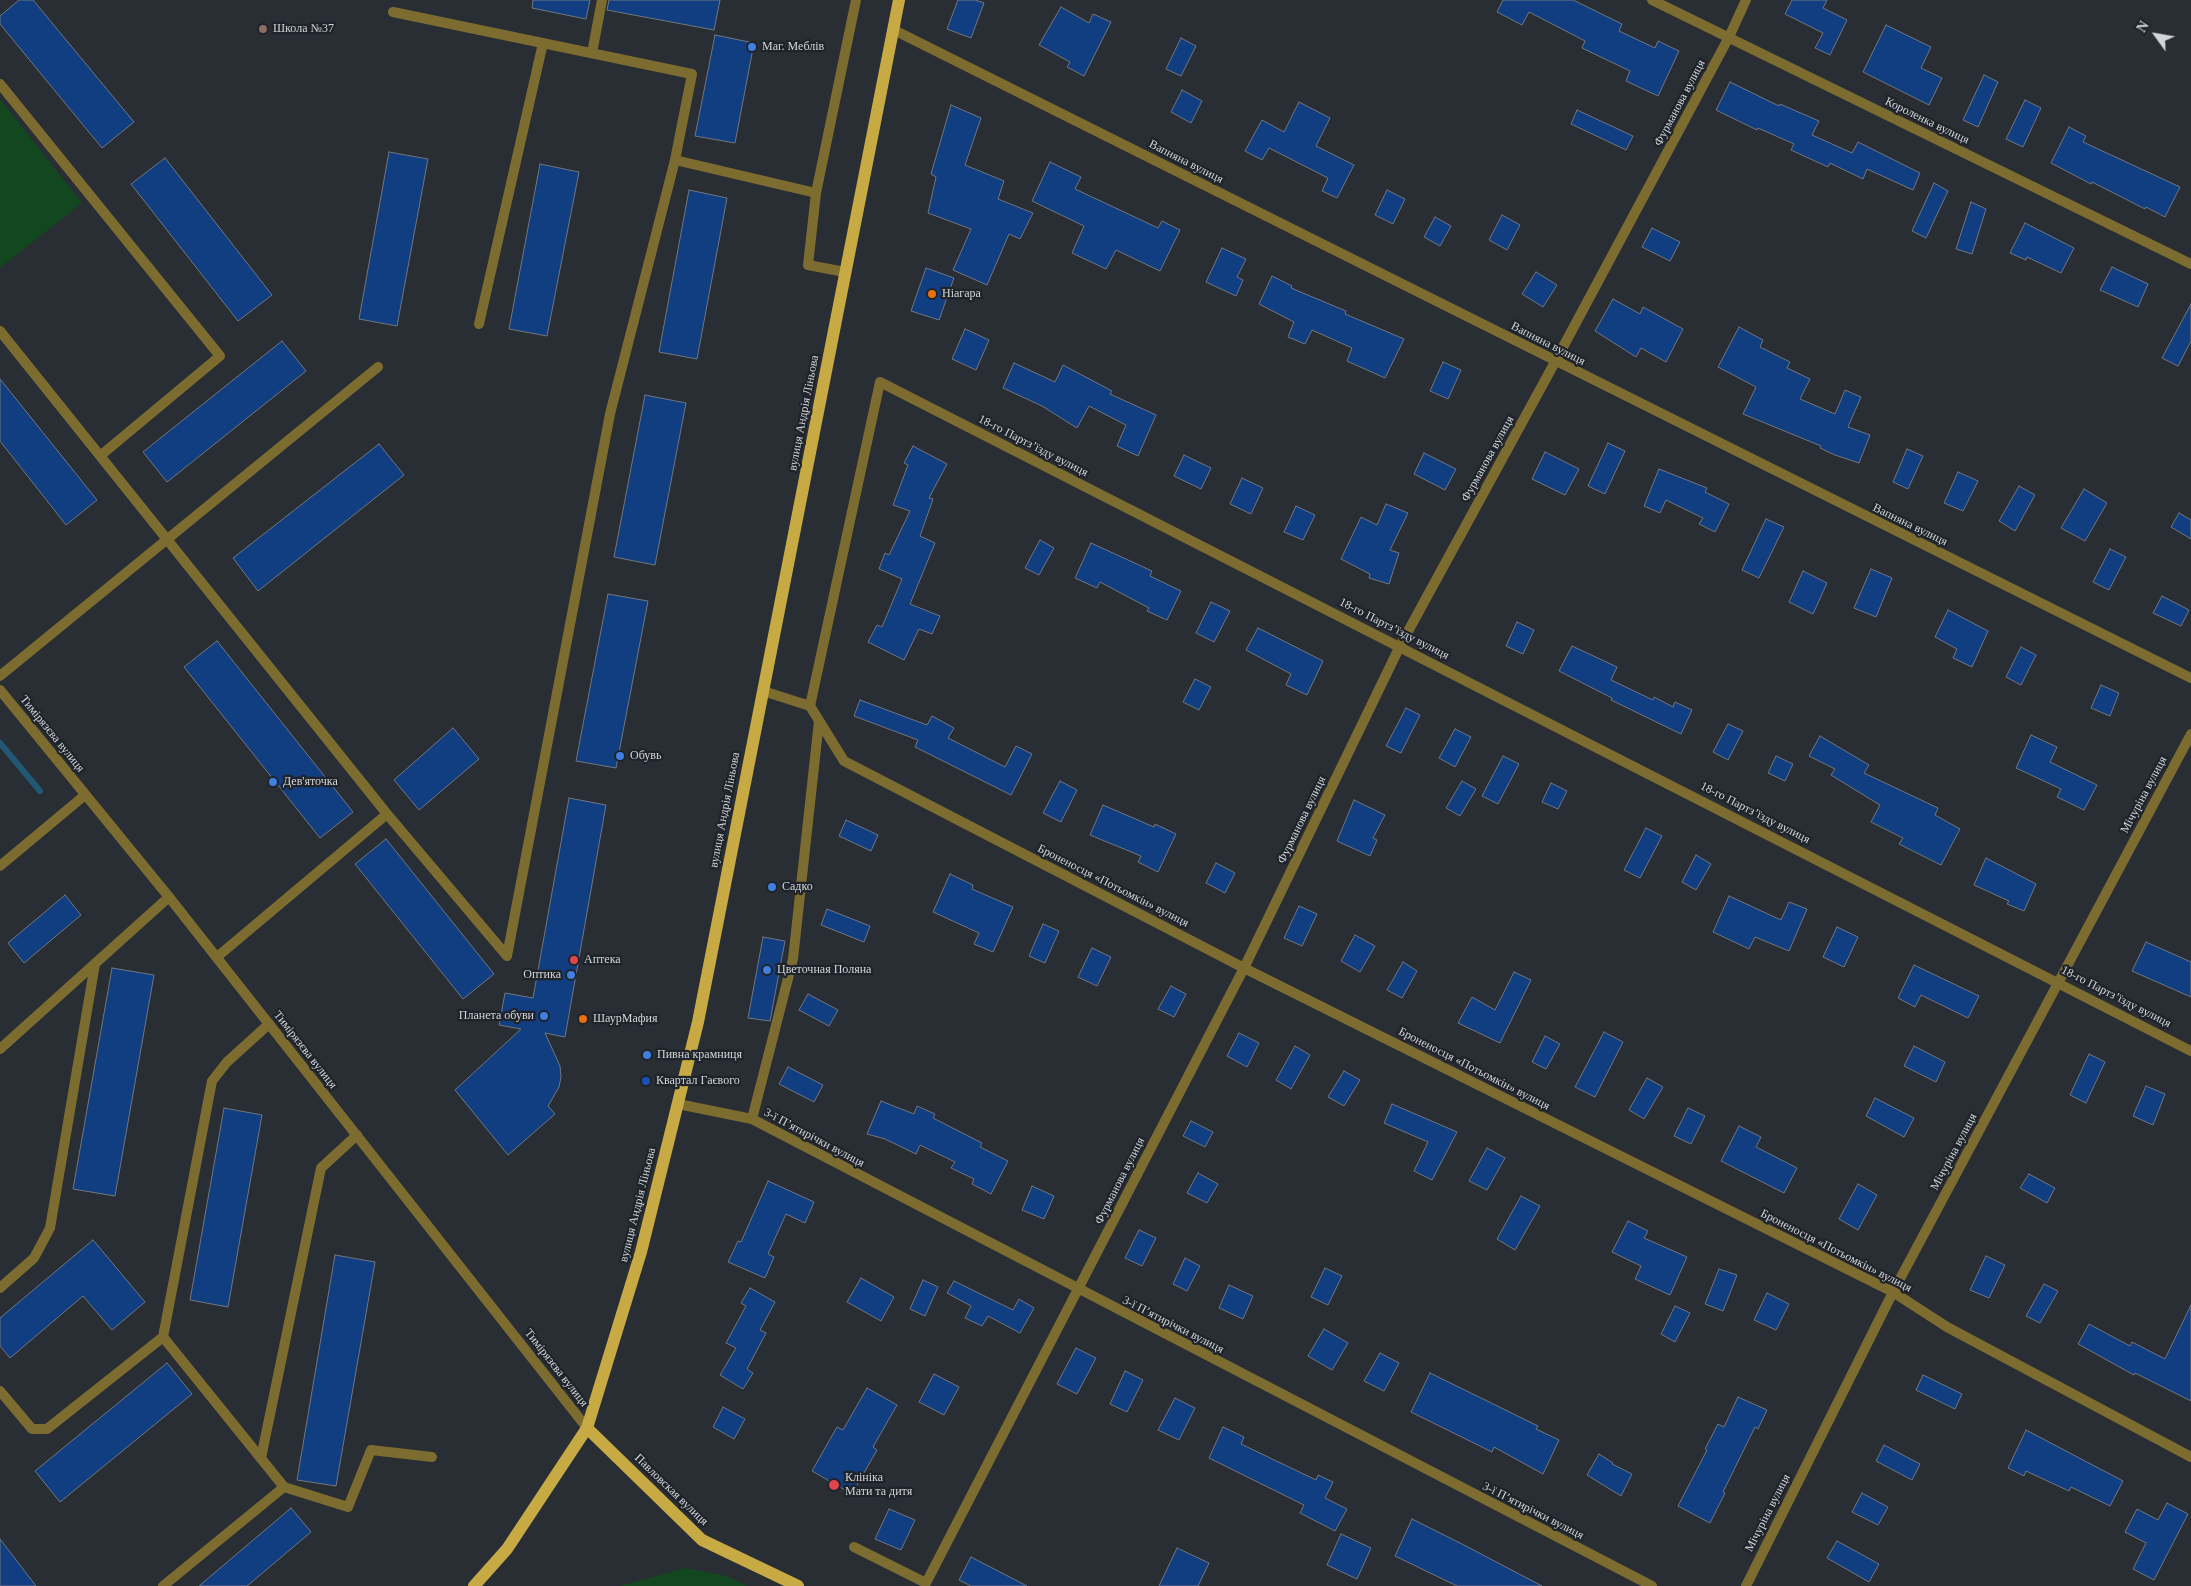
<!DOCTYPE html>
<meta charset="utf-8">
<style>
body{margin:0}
#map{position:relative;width:2191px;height:1586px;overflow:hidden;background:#292d34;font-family:Georgia,serif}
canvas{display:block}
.north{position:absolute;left:2131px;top:10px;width:50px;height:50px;-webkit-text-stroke:4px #1f232a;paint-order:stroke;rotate:302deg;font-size:14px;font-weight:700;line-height:20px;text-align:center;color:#d2d5da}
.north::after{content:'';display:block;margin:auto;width:18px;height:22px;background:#d2d5da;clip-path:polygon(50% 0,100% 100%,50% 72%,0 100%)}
</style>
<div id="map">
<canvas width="2191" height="1586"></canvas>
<div class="north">N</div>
</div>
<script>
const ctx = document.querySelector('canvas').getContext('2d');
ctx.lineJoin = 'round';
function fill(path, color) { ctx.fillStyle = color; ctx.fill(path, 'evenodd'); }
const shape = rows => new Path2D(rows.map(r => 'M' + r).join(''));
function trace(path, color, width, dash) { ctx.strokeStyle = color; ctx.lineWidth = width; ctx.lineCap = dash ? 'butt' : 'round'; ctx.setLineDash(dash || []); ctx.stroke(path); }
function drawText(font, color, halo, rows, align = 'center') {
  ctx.font = font + ' Georgia,serif'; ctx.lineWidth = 4.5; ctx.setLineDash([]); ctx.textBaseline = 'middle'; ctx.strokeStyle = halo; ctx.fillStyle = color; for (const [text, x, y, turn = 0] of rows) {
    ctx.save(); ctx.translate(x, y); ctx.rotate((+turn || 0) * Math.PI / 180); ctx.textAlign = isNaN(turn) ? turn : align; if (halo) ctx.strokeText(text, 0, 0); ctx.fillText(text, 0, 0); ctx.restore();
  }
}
fill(shape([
 [0,99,82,203,0,268],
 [685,1568,727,1576,747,1586,620,1586]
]), '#13471f');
trace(shape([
 [0,743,40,791]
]), '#225874', 6);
const building = shape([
 [19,0,33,0,134,122,102,148,0,24,0,16,19,0],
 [533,0,590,0,586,19,532,8,533,0],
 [609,0,720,0,714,30,607,10,609,0],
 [958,0,975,0,984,3,971,38,947,29,958,0],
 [1503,0,1573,0,1622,24,1619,31,1655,48,1658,41,1679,51,1658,96,1626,81,1630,71,1582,48,1585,41,1529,12,1522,25,1497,12,1503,0],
 [1792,0,1827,0,1823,8,1847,20,1830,55,1815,48,1823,33,1785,14,1792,0],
 [1061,7,1089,23,1093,14,1111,22,1084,76,1067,67,1070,62,1039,45,1061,7],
 [1886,25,1931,47,1921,68,1942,78,1929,105,1863,72,1886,25],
 [715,35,754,43,735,143,695,136,715,35],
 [1181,38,1196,46,1181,76,1166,69,1181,38],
 [1984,75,1998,82,1978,127,1963,120,1984,75],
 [1730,82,1779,106,1780,104,1819,121,1812,135,1852,153,1858,142,1920,173,1913,190,1867,169,1863,179,1830,163,1828,167,1791,150,1794,144,1758,128,1757,130,1716,110,1730,82],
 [1182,90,1202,101,1191,123,1171,112,1182,90],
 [2025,100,2041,108,2023,147,2006,139,2025,100],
 [1299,102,1330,118,1316,146,1354,165,1337,198,1322,191,1328,178,1269,148,1262,160,1245,151,1262,120,1284,132,1299,102],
 [951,105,981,118,965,165,1004,181,998,199,1033,213,1020,239,1009,234,987,285,953,270,971,229,928,213,936,177,931,174,951,105],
 [1577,110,1633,136,1626,150,1571,124,1577,110],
 [2069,127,2086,136,2083,142,2180,187,2165,217,2146,207,2145,209,2092,182,2091,184,2051,163,2069,127],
 [389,152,428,159,397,326,359,319,389,152],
 [165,158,272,295,238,321,131,184,165,158],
 [1050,162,1081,177,1075,189,1158,228,1162,221,1180,230,1160,271,1116,250,1106,269,1072,253,1084,226,1032,201,1050,162],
 [540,164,579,172,547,336,509,329,540,164],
 [1934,183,1948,191,1926,238,1912,231,1934,183],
 [689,190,727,198,697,359,659,352,689,190],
 [1387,190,1405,199,1393,224,1375,215,1387,190],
 [1971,202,1986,209,1972,254,1956,249,1971,202],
 [1502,215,1520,225,1507,250,1489,240,1502,215],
 [1435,217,1451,226,1440,246,1424,237,1435,217],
 [2025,223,2074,248,2061,273,2027,257,2026,260,2010,253,2025,223],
 [1652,228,1680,242,1670,261,1642,247,1652,228],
 [1222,248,1246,259,1237,277,1243,280,1236,296,1206,282,1222,248],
 [2112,267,2148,284,2138,307,2100,290,2112,267],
 [926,268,954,278,939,320,911,311,926,268],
 [1536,272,1557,285,1543,307,1522,294,1536,272],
 [1272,276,1292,286,1291,288,1346,311,1345,314,1404,339,1385,378,1347,361,1352,348,1312,330,1305,344,1288,337,1294,322,1259,304,1272,276],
 [1613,299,1640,314,1643,307,1683,329,1666,362,1641,348,1636,357,1595,331,1613,299],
 [2191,304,2191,341,2178,366,2162,358,2191,304],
 [1739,327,1763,340,1760,347,1790,362,1787,368,1810,379,1800,399,1835,414,1845,390,1861,397,1848,427,1870,435,1859,463,1835,455,1820,448,1821,446,1743,414,1756,387,1718,367,1739,327],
 [965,329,989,340,976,370,952,359,965,329],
 [282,341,306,371,167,482,143,452,282,341],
 [1443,362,1461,370,1448,399,1430,391,1443,362],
 [1014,363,1055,382,1063,365,1112,391,1110,394,1156,415,1138,456,1117,446,1126,425,1089,406,1077,428,1042,406,1003,388,1014,363],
 [0,379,97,500,66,525,0,441,0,379],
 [645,395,686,403,655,565,614,557,645,395],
 [1608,443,1625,451,1605,494,1588,486,1608,443],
 [379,444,404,475,258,591,233,558,379,444],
 [913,446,947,464,929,498,933,499,920,536,935,543,910,604,940,616,932,634,919,629,904,660,868,642,877,625,882,627,902,579,879,569,885,553,889,555,910,511,893,505,908,465,904,463,913,446],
 [1907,449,1923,456,1908,489,1893,482,1907,449],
 [1545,452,1579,469,1565,495,1532,479,1545,452],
 [1424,453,1456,469,1445,490,1414,474,1424,453],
 [1184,455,1211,468,1201,489,1174,476,1184,455],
 [1659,469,1707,488,1705,492,1729,504,1715,532,1699,524,1703,518,1666,500,1660,513,1644,506,1659,469],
 [1958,472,1978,481,1963,511,1944,503,1958,472],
 [1242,478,1263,488,1251,514,1230,504,1242,478],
 [2019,486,2035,495,2015,531,1999,521,2019,486],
 [2084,489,2107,503,2085,541,2061,528,2084,489],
 [1386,504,1408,513,1390,550,1399,553,1389,584,1369,578,1370,574,1341,559,1361,517,1377,525,1386,504],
 [1296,506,1315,515,1303,540,1284,532,1296,506],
 [2179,513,2191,520,2191,539,2171,527,2179,513],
 [1766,519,1784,527,1759,578,1742,570,1766,519],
 [1040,540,1054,548,1039,575,1025,568,1040,540],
 [1091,543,1152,571,1150,576,1181,591,1167,620,1147,611,1149,608,1100,582,1097,588,1075,578,1091,543],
 [2110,549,2126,557,2109,590,2093,582,2110,549],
 [1871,569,1892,578,1876,617,1854,608,1871,569],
 [1803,571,1827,583,1813,614,1789,602,1803,571],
 [608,594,648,601,616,768,576,761,608,594],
 [2162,596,2189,610,2181,626,2153,613,2162,596],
 [1211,602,1230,611,1214,642,1196,633,1211,602],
 [1948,610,1988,631,1972,667,1953,658,1957,649,1935,637,1948,610],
 [1517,622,1534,630,1523,654,1506,646,1517,622],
 [1258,628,1323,661,1307,695,1286,685,1291,674,1246,650,1258,628],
 [217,641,353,812,320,838,184,667,217,641],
 [1572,646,1617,667,1611,680,1653,700,1654,697,1673,707,1675,702,1692,710,1681,734,1611,700,1612,698,1559,671,1572,646],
 [2021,647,2036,655,2021,685,2006,677,2021,647],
 [1195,679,1211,687,1199,710,1183,702,1195,679],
 [2101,685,2119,693,2110,716,2091,708,2101,685],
 [860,700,927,725,932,716,954,728,948,738,1005,767,1016,746,1032,754,1011,795,915,747,918,740,854,716,860,700],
 [1406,708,1420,715,1401,753,1386,746,1406,708],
 [1728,724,1743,731,1728,760,1713,752,1728,724],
 [453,728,479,759,419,810,394,780,453,728],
 [1455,729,1471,737,1455,767,1439,758,1455,729],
 [2031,735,2057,747,2050,762,2097,785,2084,810,2057,797,2061,789,2016,768,2031,735],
 [1820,736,1869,765,1864,773,1938,808,1935,815,1960,829,1941,865,1899,844,1903,838,1871,822,1880,805,1831,775,1835,769,1809,756,1820,736],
 [1503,756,1519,764,1498,804,1482,796,1503,756],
 [1776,756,1793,764,1785,781,1768,773,1776,756],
 [1060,781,1077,790,1061,822,1043,813,1060,781],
 [1462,781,1476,789,1460,816,1446,808,1462,781],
 [1551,783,1567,791,1558,809,1542,802,1551,783],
 [569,798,606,805,565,1037,545,1033,560,1066,561,1077,559,1087,548,1106,555,1114,508,1155,455,1090,521,1029,499,1025,505,993,533,998,569,798],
 [1354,800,1385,815,1373,838,1377,840,1370,856,1337,841,1354,800],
 [1103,805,1154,827,1155,824,1176,834,1158,872,1138,862,1141,856,1090,835,1103,805],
 [846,820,878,835,871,851,839,836,846,820],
 [1646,828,1662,836,1640,878,1624,870,1646,828],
 [386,839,494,974,463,999,355,864,386,839],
 [1696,855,1711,864,1696,890,1682,882,1696,855],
 [1986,858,2036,884,2024,911,2007,904,2009,901,1974,885,1986,858],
 [1216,863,1235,873,1225,893,1206,883,1216,863],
 [950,874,973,885,972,889,1013,907,993,952,974,944,979,933,933,912,950,874],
 [65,895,81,915,24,963,8,943,65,895],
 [1729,896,1781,920,1789,902,1807,909,1789,951,1755,937,1749,949,1713,932,1729,896],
 [1299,906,1317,914,1302,946,1284,938,1299,906],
 [827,909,870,926,864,942,821,925,827,909],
 [1043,924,1059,931,1045,963,1029,956,1043,924],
 [1837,927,1858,937,1844,967,1823,957,1837,927],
 [1355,935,1375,946,1360,972,1341,961,1355,935],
 [763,937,785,941,770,1021,748,1018,763,937],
 [2146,942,2191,962,2191,997,2132,971,2146,942],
 [1092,948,1111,957,1097,986,1078,977,1092,948],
 [1403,962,1417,971,1402,998,1387,990,1403,962],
 [1914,965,1979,996,1968,1018,1921,995,1915,1007,1898,998,1914,965],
 [112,968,154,975,115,1196,73,1189,112,968],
 [1514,972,1531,980,1500,1043,1458,1023,1472,997,1495,1010,1514,972],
 [1171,986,1186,994,1174,1017,1158,1009,1171,986],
 [808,994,838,1010,829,1026,799,1010,808,994],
 [1604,1032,1623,1042,1595,1097,1575,1087,1604,1032],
 [1239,1033,1259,1043,1247,1067,1227,1056,1239,1033],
 [1545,1036,1560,1044,1546,1069,1532,1062,1545,1036],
 [1295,1046,1310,1055,1291,1089,1276,1080,1295,1046],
 [1914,1046,1945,1062,1936,1082,1904,1066,1914,1046],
 [2089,1054,2105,1062,2086,1103,2070,1095,2089,1054],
 [788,1067,823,1085,814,1102,779,1084,788,1067],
 [1344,1071,1360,1080,1344,1106,1328,1097,1344,1071],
 [1647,1078,1663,1087,1644,1119,1629,1110,1647,1078],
 [2146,1086,2165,1094,2153,1125,2133,1116,2146,1086],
 [1875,1098,1914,1118,1904,1137,1866,1116,1875,1098],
 [881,1101,914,1114,917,1106,935,1114,933,1118,982,1143,980,1147,1008,1161,991,1194,972,1184,974,1179,951,1168,955,1162,920,1145,916,1154,885,1139,867,1134,881,1101],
 [1392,1104,1457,1132,1432,1180,1414,1171,1428,1142,1384,1123,1392,1104],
 [224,1108,262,1115,228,1307,190,1300,224,1108],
 [1688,1108,1705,1116,1691,1144,1674,1136,1688,1108],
 [1191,1121,1213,1132,1205,1147,1183,1136,1191,1121],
 [1739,1126,1761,1137,1756,1147,1797,1168,1784,1193,1721,1161,1739,1126],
 [1487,1148,1505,1158,1487,1190,1469,1181,1487,1148],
 [1198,1173,1218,1184,1207,1203,1187,1193,1198,1173],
 [2029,1174,2055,1188,2047,1203,2020,1188,2029,1174],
 [768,1181,814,1202,805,1223,786,1214,768,1254,774,1257,765,1278,728,1262,738,1241,741,1242,768,1181],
 [1858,1184,1877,1195,1858,1230,1839,1219,1858,1184],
 [1032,1186,1054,1196,1044,1219,1022,1210,1032,1186],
 [1521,1196,1540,1206,1515,1250,1497,1239,1521,1196],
 [1628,1221,1648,1231,1644,1238,1687,1257,1670,1295,1635,1279,1641,1266,1612,1252,1628,1221],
 [1139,1230,1156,1238,1142,1266,1125,1258,1139,1230],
 [93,1240,145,1302,112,1330,83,1296,10,1358,0,1346,0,1318,93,1240],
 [335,1255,375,1262,336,1486,297,1480,335,1255],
 [1986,1256,2005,1265,1989,1298,1970,1290,1986,1256],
 [1185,1258,1200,1266,1187,1291,1173,1284,1185,1258],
 [1325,1268,1342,1276,1328,1305,1311,1297,1325,1268],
 [1719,1269,1737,1275,1723,1311,1705,1304,1719,1269],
 [861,1278,894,1297,881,1321,847,1302,861,1278],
 [923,1280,938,1287,925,1316,910,1309,923,1280],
 [954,1281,1013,1310,1019,1299,1034,1308,1020,1333,988,1316,982,1326,965,1318,971,1306,947,1293,954,1281],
 [2044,1284,2058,1291,2040,1323,2026,1316,2044,1284],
 [1229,1285,1253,1296,1243,1319,1219,1308,1229,1285],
 [750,1288,775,1302,760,1330,766,1333,747,1369,753,1373,743,1389,720,1375,736,1348,726,1343,746,1306,741,1303,750,1288],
 [1767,1293,1789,1304,1776,1330,1754,1320,1767,1293],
 [2191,1305,2191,1401,2135,1373,2134,1375,2078,1344,2089,1324,2130,1346,2132,1342,2165,1359,2191,1305],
 [1675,1306,1690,1313,1675,1342,1661,1334,1675,1306],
 [1324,1329,1348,1343,1332,1370,1308,1356,1324,1329],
 [1076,1348,1096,1358,1077,1394,1057,1384,1076,1348],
 [1380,1353,1399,1363,1384,1391,1364,1381,1380,1353],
 [167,1363,192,1394,60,1502,35,1471,167,1363],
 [1125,1371,1143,1380,1127,1412,1110,1404,1125,1371],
 [1430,1373,1538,1426,1536,1429,1559,1440,1543,1474,1494,1447,1492,1452,1411,1412,1430,1373],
 [934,1374,959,1387,944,1415,919,1402,934,1374],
 [1923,1375,1962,1394,1955,1409,1916,1390,1923,1375],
 [867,1388,897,1405,873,1447,877,1450,852,1494,812,1471,837,1427,843,1430,867,1388],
 [1738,1397,1767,1410,1758,1429,1755,1427,1723,1492,1725,1493,1710,1523,1678,1506,1707,1450,1705,1449,1718,1424,1724,1427,1738,1397],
 [1175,1398,1195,1408,1179,1440,1158,1430,1175,1398],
 [723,1407,745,1419,734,1439,713,1427,723,1407],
 [1223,1427,1244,1437,1241,1444,1316,1480,1318,1475,1333,1482,1325,1498,1347,1509,1335,1531,1300,1513,1304,1505,1209,1458,1223,1427],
 [2026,1430,2123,1481,2110,1506,2071,1487,2069,1491,2026,1471,2024,1476,2008,1468,2026,1430],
 [1884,1445,1920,1464,1912,1480,1876,1461,1884,1445],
 [1599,1454,1613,1463,1612,1464,1632,1474,1621,1496,1587,1475,1599,1454],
 [1862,1493,1888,1507,1878,1525,1852,1512,1862,1493],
 [2167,1503,2188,1514,2154,1580,2133,1569,2146,1543,2125,1532,2137,1509,2158,1520,2167,1503],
 [291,1508,311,1532,247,1586,199,1586,291,1508],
 [889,1509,915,1520,901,1550,875,1539,889,1509],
 [1412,1519,1462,1544,1542,1586,1457,1586,1395,1556,1412,1519],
 [1341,1534,1371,1548,1357,1579,1327,1565,1341,1534],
 [0,1539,36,1586,0,1586,0,1539],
 [1837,1541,1879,1564,1869,1582,1827,1558,1837,1541],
 [1177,1548,1209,1563,1198,1586,1159,1586,1177,1548],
 [971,1557,1027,1586,971,1586,959,1580,971,1557]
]);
fill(building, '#113e80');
trace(building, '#71777f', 1);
trace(shape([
 [393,12,692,74,675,160,610,414,507,956],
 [592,53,602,0],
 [0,84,220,356,100,456],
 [675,160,816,193],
 [845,272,808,265,816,193,856,0],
 [479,324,543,43],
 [0,331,387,814,507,956],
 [0,676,378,367],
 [0,866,85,795],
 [217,957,387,814],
 [0,1049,169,897],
 [752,1119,793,959,819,721],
 [0,1288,34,1258,50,1228,95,964],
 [163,1337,284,1487,348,1507,371,1450,432,1457],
 [0,1391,32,1429,47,1429,163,1337,212,1081,227,1062,269,1024],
 [261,1458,321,1168,357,1135],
 [163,1586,284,1487]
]), '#7d6c30', 10);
trace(shape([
 [1652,0,2191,264],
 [894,30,2191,678],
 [0,690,169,897,587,1428],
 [763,691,810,706,844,761,1244,968,1893,1292,1947,1327,2191,1457],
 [810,706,880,382,2191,1051],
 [678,1104,752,1119,1652,1586],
 [854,1547,926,1583,1244,968,1400,646,1555,362,1729,37,1746,0],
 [1746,1586,1893,1292,2191,734]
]), '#7d6c30', 10);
trace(shape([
 [587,1428,702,1540,798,1586],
 [474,1586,507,1549,587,1428,641,1252,698,1022,899,0]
]), '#c7aa44', 12);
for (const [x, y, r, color] of [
 [263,29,5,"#8d6e63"],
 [752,47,5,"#3f7fe0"],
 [932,294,5,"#e8710a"],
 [620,756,5,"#3f7fe0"],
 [273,782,5,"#3f7fe0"],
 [772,887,5,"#3f7fe0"],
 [574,960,5,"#e0444e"],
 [767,970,5,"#3f7fe0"],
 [571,975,5,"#3f7fe0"],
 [544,1016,5,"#3f7fe0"],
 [583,1019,5,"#e8710a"],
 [647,1055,5,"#3f7fe0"],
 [646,1081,5,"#1a4fb4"],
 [834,1485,6,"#e0444e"]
]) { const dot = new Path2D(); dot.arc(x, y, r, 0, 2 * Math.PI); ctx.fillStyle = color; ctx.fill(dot); trace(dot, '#1f232a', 2); }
drawText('12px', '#d2d5da', '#1f232a', [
 ["Школа №37",273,29],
 ["Маг. Меблів",762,47],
 ["Ніагара",942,294],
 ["Обувь",630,756],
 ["Дев'яточка",283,782],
 ["Садко",782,887],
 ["Аптека",584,960],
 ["Цветочная Поляна",777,970],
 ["Оптика",561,975,"right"],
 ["Планета обуви",534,1016,"right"],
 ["ШаурМафия",593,1019],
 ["Пивна крамниця",657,1055],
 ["Квартал Гаєвого",656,1081],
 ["Клініка",845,1478],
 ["Мати та дитя",845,1492]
], 'left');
drawText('12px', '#d2d5da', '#1f232a', [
 ["Фурманова вулиця",1680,103,-62],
 ["Короленка вулиця",1927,121,26],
 ["Вапняна вулиця",1186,162,27],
 ["Вапняна вулиця",1548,344,27],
 ["вулиця Андрія Ліньова",804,413,-79],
 ["18-го Партз’їзду вулиця",1033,446,27],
 ["Фурманова вулиця",1488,459,-61],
 ["Вапняна вулиця",1910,525,26],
 ["18-го Партз’їзду вулиця",1394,629,27],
 ["Тимірязєва вулиця",52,734,51],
 ["Мічуріна вулиця",2144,795,-62],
 ["вулиця Андрія Ліньова",725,810,-79],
 ["18-го Партз’їзду вулиця",1755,813,27],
 ["Фурманова вулиця",1302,820,-64],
 ["Броненосця «Потьомкін» вулиця",1113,886,27],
 ["18-го Партз’їзду вулиця",2116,997,27],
 ["Тимірязєва вулиця",305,1050,52],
 ["Броненосця «Потьомкін» вулиця",1474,1069,27],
 ["3-ї П’ятирічки вулиця",814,1138,28],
 ["Мічуріна вулиця",1954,1152,-62],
 ["Фурманова вулиця",1120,1181,-63],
 ["вулиця Андрія Ліньова",638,1205,-76],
 ["Броненосця «Потьомкін» вулиця",1836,1251,27],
 ["3-ї П’ятирічки вулиця",1173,1325,27],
 ["Тимірязєва вулиця",556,1368,52],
 ["Павловская вулиця",671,1490,44],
 ["3-ї П’ятирічки вулиця",1533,1511,27],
 ["Мічуріна вулиця",1768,1513,-63]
]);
</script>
